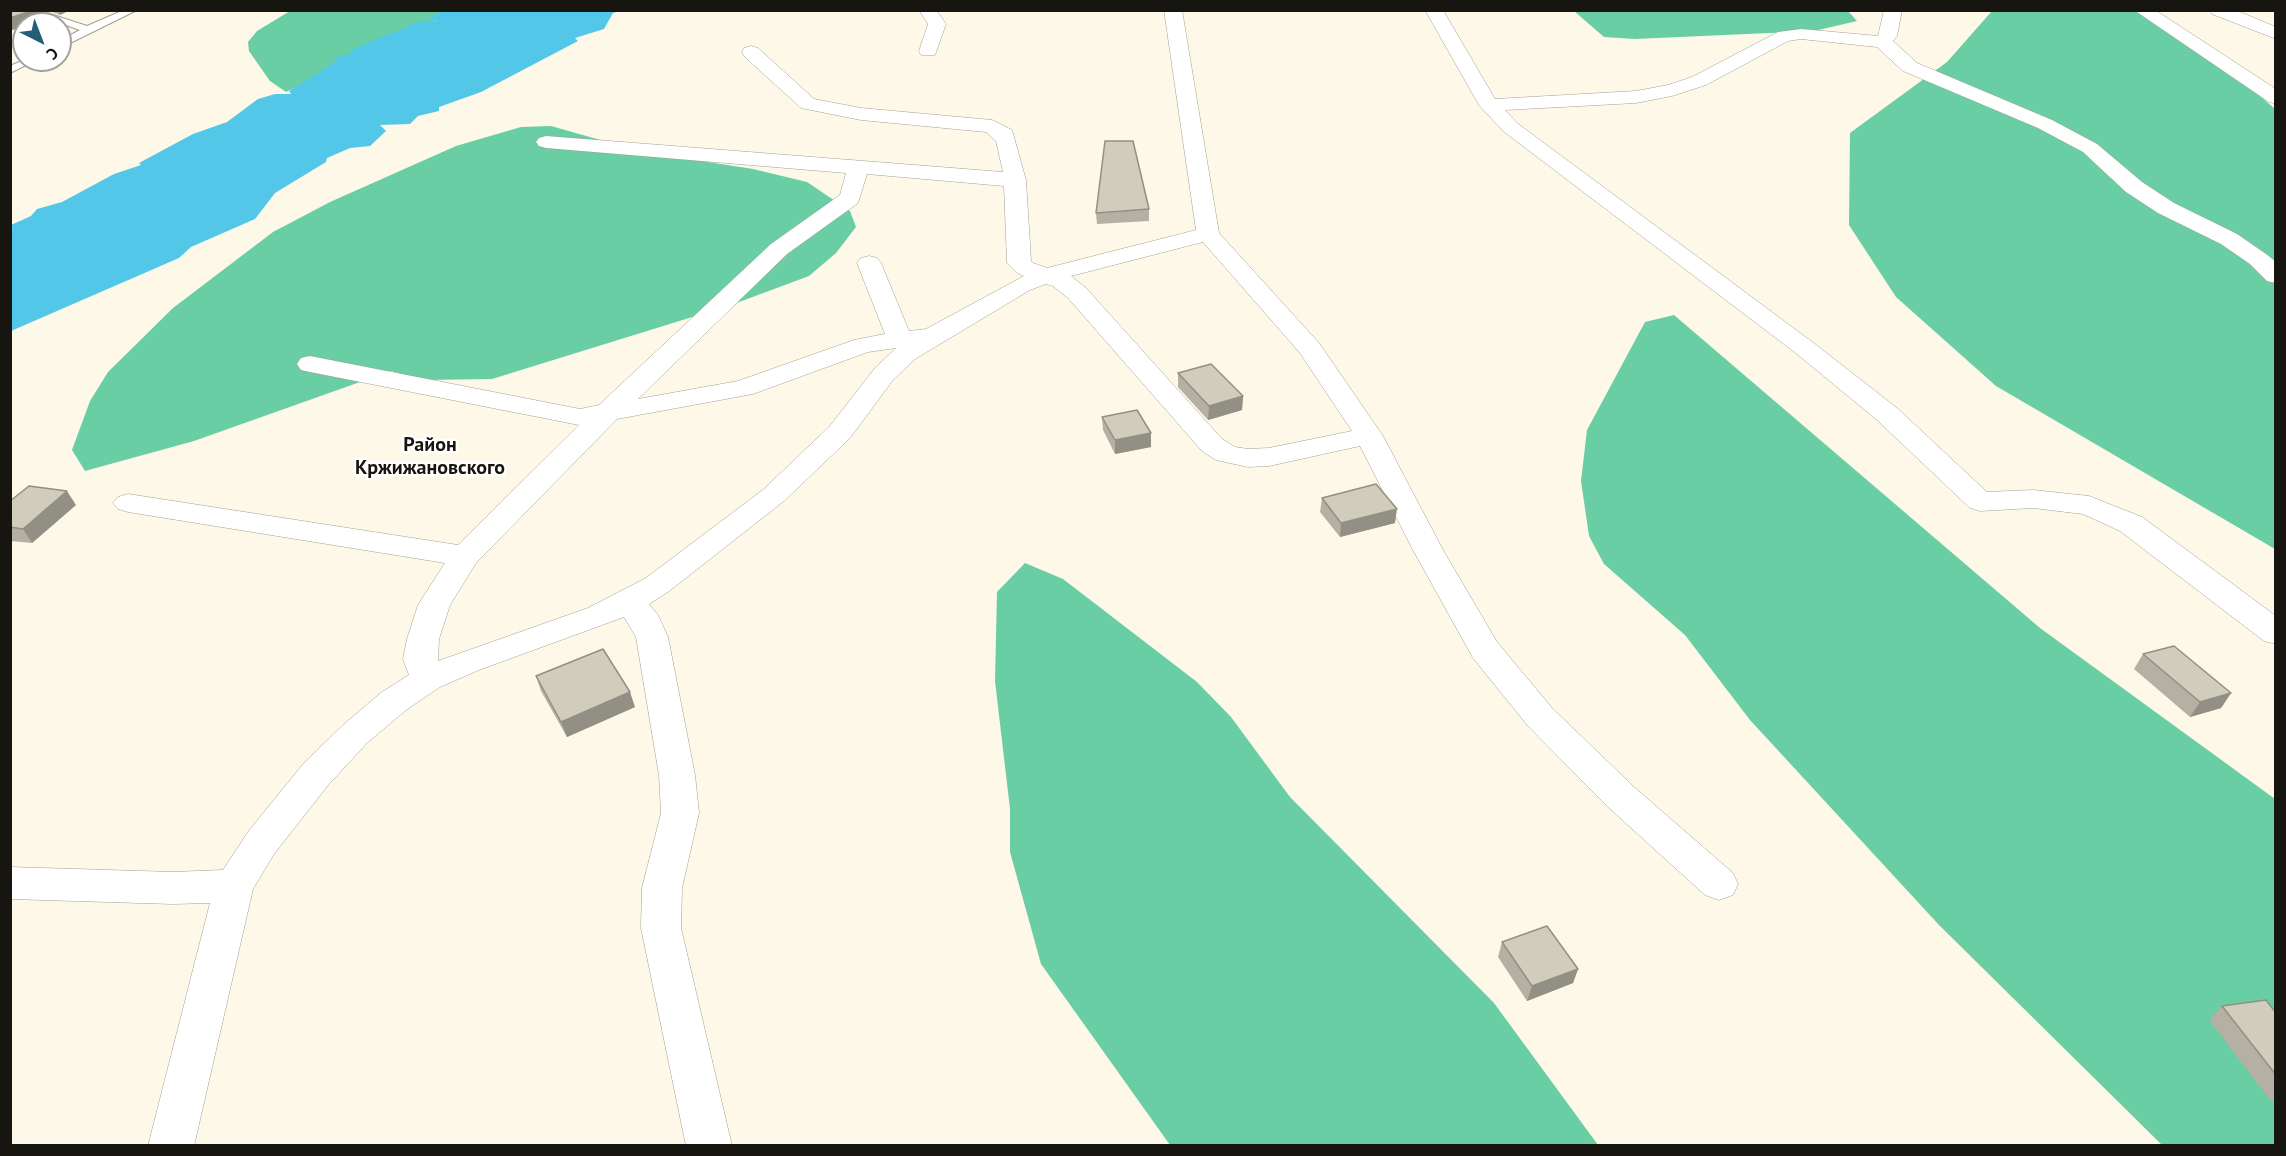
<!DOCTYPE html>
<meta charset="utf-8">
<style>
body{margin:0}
#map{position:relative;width:2286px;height:1156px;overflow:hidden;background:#fdf8e7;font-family:"PT Sans",sans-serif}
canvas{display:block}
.frame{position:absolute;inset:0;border:12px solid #16150f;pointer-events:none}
.north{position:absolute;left:12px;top:12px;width:60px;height:60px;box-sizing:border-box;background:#fff;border:2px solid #a2a19f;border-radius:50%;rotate:138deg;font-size:16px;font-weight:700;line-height:24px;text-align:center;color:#16150f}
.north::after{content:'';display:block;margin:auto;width:21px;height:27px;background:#235e76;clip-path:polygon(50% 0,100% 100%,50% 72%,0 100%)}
</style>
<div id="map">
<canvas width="2286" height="1156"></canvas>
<div class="frame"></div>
<div class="north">С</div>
</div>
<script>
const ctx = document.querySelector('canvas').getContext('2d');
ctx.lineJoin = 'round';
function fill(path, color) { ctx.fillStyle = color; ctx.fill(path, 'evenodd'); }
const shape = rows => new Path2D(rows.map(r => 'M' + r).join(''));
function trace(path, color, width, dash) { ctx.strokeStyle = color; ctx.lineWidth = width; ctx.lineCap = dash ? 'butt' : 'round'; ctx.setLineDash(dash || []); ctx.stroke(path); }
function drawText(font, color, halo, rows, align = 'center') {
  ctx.font = font + ' "PT Sans",sans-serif'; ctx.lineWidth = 5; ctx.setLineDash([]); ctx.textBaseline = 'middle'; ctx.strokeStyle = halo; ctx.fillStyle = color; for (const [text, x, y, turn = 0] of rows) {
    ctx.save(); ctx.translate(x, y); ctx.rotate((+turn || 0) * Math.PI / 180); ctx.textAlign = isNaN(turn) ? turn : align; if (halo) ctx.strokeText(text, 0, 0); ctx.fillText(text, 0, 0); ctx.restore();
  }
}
fill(shape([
 [1847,10,1857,21,1814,31,1635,39,1604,37,1574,11],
 [290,11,455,11,286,92,270,81,249,51,248,42,257,31],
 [1992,11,2137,11,2238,77,2275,109,2275,549,1996,386,1896,297,1849,225,1850,133,1947,62],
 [551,126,643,152,753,169,807,182,850,211,856,227,836,253,809,276,731,305,492,379,423,380,391,371,194,441,85,471,72,450,90,401,108,372,173,308,273,232,330,202,456,146,521,127],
 [1674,315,2040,628,2275,799,2275,1145,2162,1145,1939,925,1750,720,1685,635,1604,564,1589,536,1581,481,1587,430,1645,322],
 [1025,563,1063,579,1197,682,1231,717,1290,797,1494,1003,1598,1145,1170,1145,1041,964,1010,852,1010,809,995,681,997,592]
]), '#69cea4');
fill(shape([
 [453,10,620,11,613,13,604,29,575,38,578,41,481,92,439,107,439,111,418,116,410,124,380,125,386,131,370,146,350,148,327,158,326,162,275,193,255,219,191,247,179,258,11,331,11,225,31,216,37,209,62,202,114,174,141,165,139,163,193,134,227,122,258,99,275,94,291,94,289,91,332,64,339,56,352,54,349,51,418,22,437,21,428,19,437,13]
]), '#53c7e8');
const lane = shape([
 [23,10,38,10,87,26,124,10,137,10,60,48,60,41,80,30,23,10],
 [24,60,36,60,10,73,10,66,24,60]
]);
const street = shape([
 [919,10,936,10,946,24,935,55,921,55,919,51,928,24,919,10],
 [1164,10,1182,10,1219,233,1319,343,1383,436,1443,550,1497,642,1552,708,1634,787,1733,873,1738,884,1733,895,1719,900,1705,895,1608,807,1528,726,1473,658,1413,550,1360,446,1269,466,1248,467,1216,460,1202,451,1068,298,1053,286,1046,284,1030,290,915,359,893,380,850,438,784,501,668,592,649,604,658,615,668,637,695,775,699,813,682,888,681,928,732,1146,686,1146,641,928,642,888,661,813,659,775,636,637,624,617,479,670,440,687,406,710,367,743,329,784,274,854,253,889,194,1146,148,1146,210,903,173,904,10,899,10,867,173,872,223,870,248,832,303,764,343,725,382,692,409,675,403,659,407,639,418,605,445,563,128,512,118,509,113,503,118,497,128,494,458,545,579,425,310,372,301,370,297,364,301,358,310,356,580,409,599,405,771,244,840,195,846,173,546,148,539,146,536,142,539,138,546,136,1003,172,996,141,986,132,861,120,801,108,744,56,742,52,744,48,751,46,758,48,814,99,861,108,992,120,1012,130,1026,180,1031,261,1033,263,1047,268,1196,230,1164,10],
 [867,174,1004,186,1007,263,1017,273,1024,276,926,329,909,331,881,263,877,258,869,256,861,258,857,263,885,334,854,340,738,381,638,399,787,254,858,203,867,174],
 [1203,242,1300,353,1352,431,1269,448,1248,449,1235,447,1222,439,1086,288,1071,276,1203,242],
 [896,348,875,368,830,426,764,489,646,578,588,608,438,661,439,639,450,605,476,563,617,419,753,394,868,352,896,348],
 [1425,10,1443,10,1495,99,1636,91,1668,85,1692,77,1778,32,1801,29,1878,36,1884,10,1902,10,1897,36,1893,41,1917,63,2052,120,2097,144,2142,182,2174,203,2237,234,2266,254,2276,262,2276,283,2267,281,2250,264,2221,244,2158,213,2126,192,2083,152,2038,128,1903,71,1877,47,1801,39,1788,41,1706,85,1672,96,1636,103,1505,110,1517,123,1815,344,1897,408,1987,492,2033,490,2089,496,2142,517,2276,616,2276,644,2264,641,2120,531,2083,514,2033,508,1980,511,1970,508,1877,420,1797,354,1503,131,1479,105,1425,10],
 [2134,10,2155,10,2276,89,2276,104,2269,102,2134,10],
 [2210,10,2235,10,2276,27,2276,39,2212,14,2210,10]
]);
trace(lane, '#a4a090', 2);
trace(street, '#a4a090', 1);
fill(lane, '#fff');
fill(street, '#fff');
fill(shape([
 [47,10,70,10,60,15],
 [1149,209,1149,221,1097,224,1096,213],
 [1178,373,1243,396,1242,410,1208,420,1178,387],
 [1102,417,1151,447,1115,454,1103,430],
 [1322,498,1395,523,1340,537,1320,512],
 [10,501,76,505,32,543,10,541],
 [2143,654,2231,693,2221,708,2190,717,2134,669],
 [536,676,635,707,567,737,541,691],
 [1502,942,1578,969,1573,983,1527,1001,1498,957],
 [2222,1006,2276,1013,2276,1100,2271,1101,2209,1020]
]), '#b4b0a3');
fill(shape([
 [34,10,40,10,44,20,31,24,24,24,24,26,10,31,10,18],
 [58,10,70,10,60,15],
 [1243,396,1242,410,1208,420,1209,406],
 [1151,433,1151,447,1115,454,1115,440],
 [67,491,76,505,32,543,23,529],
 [1397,509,1395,523,1340,537,1341,523],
 [630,692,635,707,567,737,561,722],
 [2231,693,2221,708,2190,717,2200,702],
 [1578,969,1573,983,1527,1001,1532,986]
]), '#929084');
const building = shape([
 [10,10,34,10,10,18,10,10],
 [1105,141,1133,141,1149,209,1096,213,1105,141],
 [1211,364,1243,396,1209,406,1178,373,1211,364],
 [1137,410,1151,433,1115,440,1102,417,1137,410],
 [1376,484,1397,509,1341,523,1322,498,1376,484],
 [29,486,67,491,23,529,10,527,10,501,29,486],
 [2174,646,2231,693,2200,702,2143,654,2174,646],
 [603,649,630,692,561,722,536,676,603,649],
 [1547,926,1578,969,1532,986,1502,942,1547,926],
 [2266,1000,2276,1013,2276,1075,2222,1006,2266,1000]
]);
fill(building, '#d1cdbd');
trace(building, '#929084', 1.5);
drawText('bold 20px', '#16150f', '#fff', [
 ["Район",430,445],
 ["Кржижановского",430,468]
]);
</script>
